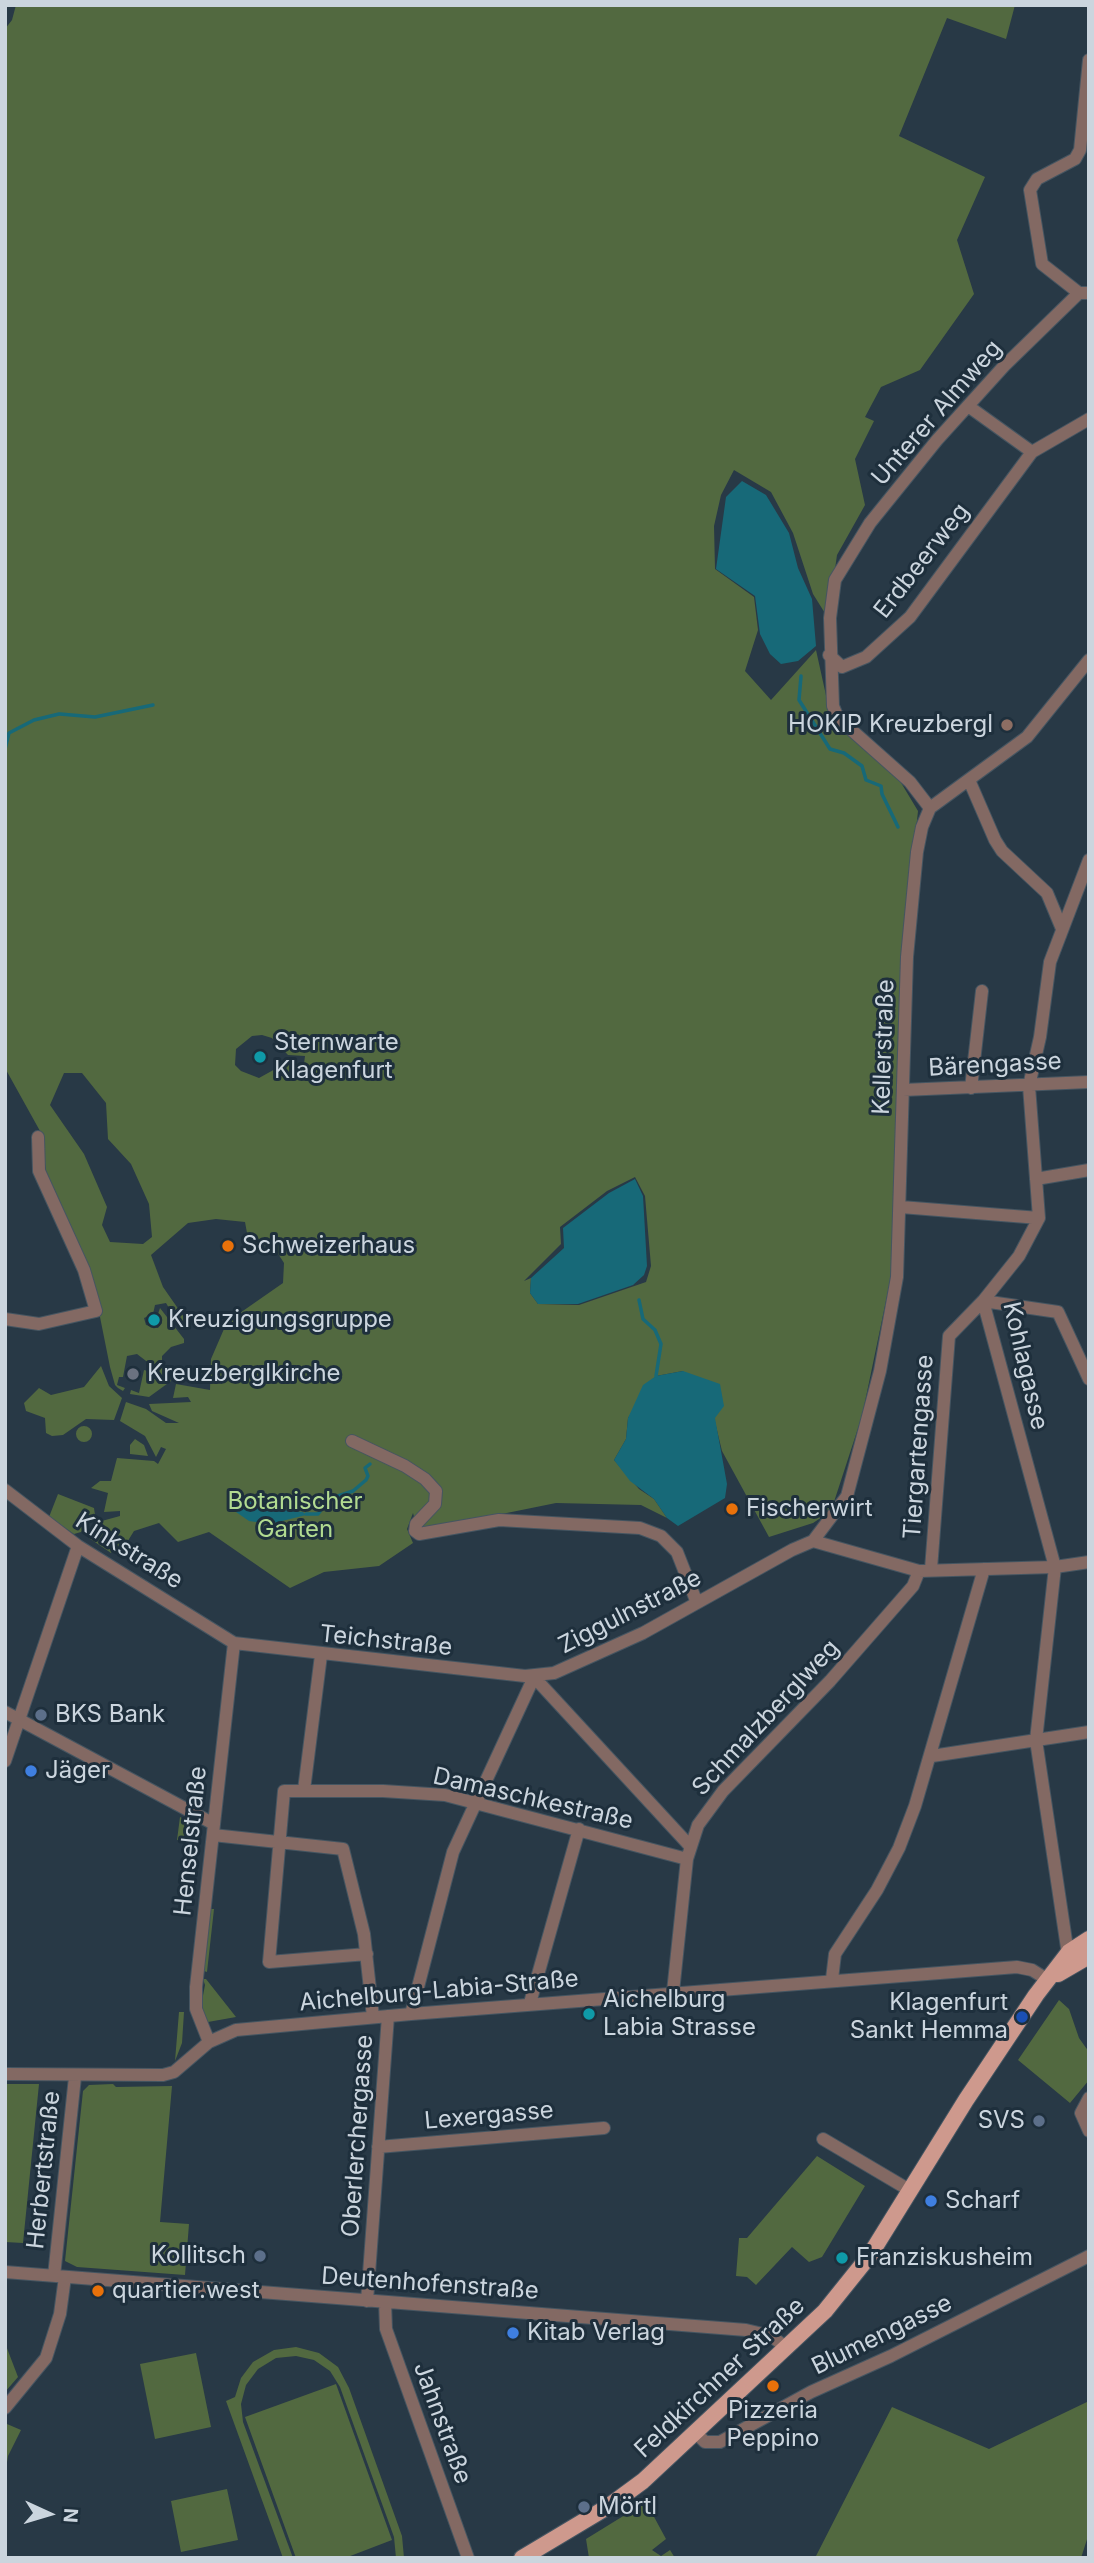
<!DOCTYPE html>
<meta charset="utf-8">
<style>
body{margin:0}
#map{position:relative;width:1094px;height:2563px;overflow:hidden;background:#283946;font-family:Inter,sans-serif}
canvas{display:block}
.frame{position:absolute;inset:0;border:7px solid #cbd5de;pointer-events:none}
.north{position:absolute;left:14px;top:2479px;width:70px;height:70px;-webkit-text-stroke:5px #1e2f3c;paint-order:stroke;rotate:94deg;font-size:19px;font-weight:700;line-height:28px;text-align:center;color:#cbd5de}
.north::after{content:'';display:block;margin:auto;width:24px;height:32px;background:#cbd5de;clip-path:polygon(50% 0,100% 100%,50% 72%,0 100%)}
</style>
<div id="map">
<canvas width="1094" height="2563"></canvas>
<div class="frame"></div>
<div class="north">N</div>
</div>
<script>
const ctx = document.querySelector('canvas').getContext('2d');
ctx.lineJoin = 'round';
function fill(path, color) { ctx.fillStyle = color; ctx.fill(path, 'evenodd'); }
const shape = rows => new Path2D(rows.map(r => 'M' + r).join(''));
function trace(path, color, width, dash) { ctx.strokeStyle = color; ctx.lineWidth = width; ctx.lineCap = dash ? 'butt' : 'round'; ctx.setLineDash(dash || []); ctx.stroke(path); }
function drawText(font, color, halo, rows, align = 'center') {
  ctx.font = font + ' Inter,sans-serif'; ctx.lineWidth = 6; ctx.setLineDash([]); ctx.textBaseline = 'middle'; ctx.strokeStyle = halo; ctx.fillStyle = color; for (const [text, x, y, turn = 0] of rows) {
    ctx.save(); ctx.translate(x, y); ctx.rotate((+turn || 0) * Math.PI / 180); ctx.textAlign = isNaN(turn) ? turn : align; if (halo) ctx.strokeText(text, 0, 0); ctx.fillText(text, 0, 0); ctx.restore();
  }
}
fill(shape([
 [16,5,1015,5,1006,39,947,18,899,136,985,177,957,240,974,294,920,370,881,387,865,417,874,421,855,459,865,505,837,555,828,618,813,594,793,533,771,492,734,470,721,495,714,526,715,569,754,597,758,630,745,671,771,700,816,650,831,718,900,781,918,811,902,961,892,1272,862,1416,831,1511,813,1523,769,1537,722,1451,714,1418,683,1371,656,1376,628,1418,626,1439,614,1460,639,1489,654,1499,667,1518,641,1505,556,1503,418,1531,413,1513,407,1529,413,1543,379,1566,324,1572,290,1588,209,1532,178,1542,159,1523,134,1531,121,1552,113,1549,111,1553,89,1538,98,1522,120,1516,120,1511,104,1512,108,1493,91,1488,100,1481,111,1481,117,1458,154,1461,158,1464,166,1449,161,1447,156,1457,145,1436,120,1421,126,1402,146,1409,166,1423,179,1423,152,1411,149,1404,191,1402,188,1397,173,1398,176,1384,210,1390,211,1359,227,1322,283,1283,284,1263,273,1246,249,1244,245,1222,216,1219,188,1223,151,1255,163,1287,186,1320,181,1328,166,1303,155,1305,153,1314,144,1318,146,1325,158,1328,162,1323,158,1314,160,1308,184,1339,184,1343,171,1347,162,1356,162,1365,171,1381,149,1397,130,1394,131,1390,139,1393,144,1370,148,1371,150,1364,137,1354,127,1356,123,1377,119,1377,117,1385,125,1388,123,1391,118,1388,115,1385,110,1367,92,1277,47,1178,40,1131,5,1068,5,29,12,20],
 [262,1035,272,1038,288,1055,305,1056,304,1064,286,1063,259,1078,241,1071,235,1065,236,1049,252,1036],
 [64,1073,82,1073,106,1103,108,1139,131,1164,149,1204,152,1237,143,1244,110,1242,102,1225,107,1207,84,1154,50,1105],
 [635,1177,645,1196,651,1266,646,1282,579,1305,538,1304,530,1293,531,1278,524,1281,561,1244,560,1227,607,1191],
 [101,1366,109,1386,122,1398,114,1420,86,1419,63,1435,52,1436,46,1433,45,1418,26,1411,24,1403,39,1388,51,1395,84,1387],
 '76 1434a8 8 0 1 1 16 0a8 8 0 1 1-16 0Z',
 [135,1439,144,1445,148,1456,130,1454,130,1445],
 [58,1494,94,1508,95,1515,81,1532,74,1534,49,1517],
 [180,1817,198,1827,200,1831,197,1832,196,1843,177,1840],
 [210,1909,214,1909,207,1972,204,1971],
 [203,1979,206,1979,236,2017,208,2022,201,2006,205,1985],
 [1059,2000,1069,2009,1079,2038,1089,2052,1089,2080,1070,2103,1018,2060],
 [179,2012,184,2012,182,2043,175,2061],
 [5,2084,39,2084,23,2243,5,2242],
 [113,2084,116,2087,172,2086,160,2222,189,2224,185,2275,77,2267,65,2261,83,2091,89,2085],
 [817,2156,865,2186,822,2257,809,2262,792,2247,756,2285,747,2277,736,2276,739,2238,747,2238],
 [5,2343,18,2377,5,2392],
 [296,2347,319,2353,338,2367,349,2388,402,2536,404,2558,396,2558,394,2537,340,2387,330,2371,314,2360,296,2356,276,2358,258,2369,246,2385,241,2404,243,2422,293,2558,283,2558,226,2401,235,2397,241,2378,253,2362,274,2350],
 [196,2353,211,2427,155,2439,140,2364],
 [336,2384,392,2540,345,2558,296,2558,245,2417],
 [1089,2401,1089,2533,1081,2558,815,2558,892,2407,989,2449],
 [7,2424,21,2430,8,2456,5,2475],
 [227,2489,238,2540,181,2552,171,2501],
 [646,2502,666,2539,652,2550,661,2556,670,2550,675,2558,589,2558,586,2539]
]), '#526940');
fill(shape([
 [742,481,766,495,789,533,798,568,812,599,816,646,798,661,781,664,770,654,760,634,755,596,716,569,726,497],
 [635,1179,643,1196,647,1266,644,1275,633,1285,578,1304,538,1304,530,1293,531,1278,564,1248,563,1228,609,1193],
 [683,1371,720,1384,724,1406,715,1418,727,1484,725,1498,678,1526,667,1518,654,1499,630,1481,614,1460,626,1439,628,1418,643,1385,656,1376],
 [270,1500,275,1502,277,1509,303,1512,306,1515,270,1524,249,1521,236,1512,240,1503]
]), '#176978');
trace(shape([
 [801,676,799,700,830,749,844,753,862,766,866,780,881,786,882,794,898,827],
 [60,714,95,717,153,705],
 [5,749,9,733,34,720,59,714],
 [639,1300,643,1319,655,1330,661,1344,656,1376],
 [306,1514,318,1514,329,1499,353,1491,366,1480,368,1476,365,1468,370,1464]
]), '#176978', 3.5);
const minor = shape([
 [1079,293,1042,264,1030,190,1037,179,1075,159,1080,150,1089,60],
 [968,406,1032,452],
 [829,655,842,667,866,657,910,617,1032,452,1089,419],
 [969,780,995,840,1002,851,1047,893,1062,929],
 [930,808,910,782,838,718,833,706,830,618,835,580,870,523,937,440,1004,366,1079,293,1089,293],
 [930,808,1027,737,1089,660],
 [971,1088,982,991],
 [903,1090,1089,1082],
 [1036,1179,1089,1170],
 [901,1207,1039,1218],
 [5,1319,39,1324,96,1311,84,1270,39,1171,38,1137],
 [352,1441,405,1466,425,1479,436,1491,435,1504,416,1524,415,1531,419,1534,499,1520,640,1528,661,1536,677,1552,697,1603],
 [5,1490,78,1546,234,1643,525,1676,554,1673,643,1633,792,1550,813,1541,919,1571,1055,1567,1089,1562],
 [813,1541,847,1496,880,1371,897,1277,907,957,917,852,922,827,930,808],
 [931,1569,949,1336,983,1301,1058,1312,1089,1379],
 [534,1677,689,1845],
 [5,1712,214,1824],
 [932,1756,1089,1732],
 [5,1761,78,1546],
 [304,1790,321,1655],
 [213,1835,343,1849,364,1934,373,2017],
 [367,1954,269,1962,284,1791,383,1791,445,1795,687,1859],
 [1069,1961,1036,1740,1055,1567,983,1301,1019,1256,1039,1218,1029,1086,1040,1037,1050,962,1089,860],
 [832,1979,835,1954,877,1890,899,1848,915,1806,984,1569],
 [673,1992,687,1859,698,1825,723,1791,830,1681,913,1586,919,1571],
 [530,2003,579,1829],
 [411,2014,453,1852,534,1677],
 [209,2042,196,2009,196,1987,234,1643],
 [5,2074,163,2075,174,2072,209,2042,236,2030,411,2014,1017,1967,1032,1970,1048,1980],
 [1089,2098,1081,2113,1089,2131],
 [823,2139,911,2191],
 [378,2147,604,2128],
 [5,2272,746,2330,771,2336,787,2348],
 [54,2276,75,2077],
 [367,2301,388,2016],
 [385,2302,386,2329,468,2558],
 [5,2408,46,2358,60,2314,65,2277],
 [696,2433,705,2442,720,2442,811,2392,891,2356,1089,2256]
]);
const major = shape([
 [1058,1974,1089,1956],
 [522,2558,609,2506,643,2481,825,2311,870,2255,966,2100,1036,1995,1069,1952,1089,1939]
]);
trace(minor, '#455561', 14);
trace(major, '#455561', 18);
trace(minor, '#836963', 12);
trace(major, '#ce998d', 16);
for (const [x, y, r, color] of [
 [1007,725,7,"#8d6e63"],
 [260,1057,7,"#0f9aa8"],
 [228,1246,7,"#e8710a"],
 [154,1320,7,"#0f9aa8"],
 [133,1374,7,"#6b7280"],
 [732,1509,7,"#e8710a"],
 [41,1715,7,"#5c6f8a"],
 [31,1771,7,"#3f7fe0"],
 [589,2014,7,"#0f9aa8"],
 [1022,2017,7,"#1a4fb4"],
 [1039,2121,7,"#5c6f8a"],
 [931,2201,7,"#3f7fe0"],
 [260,2256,7,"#5c6f8a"],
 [842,2258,7,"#0f9aa8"],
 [98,2291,7,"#e8710a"],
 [513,2333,7,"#3f7fe0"],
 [773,2386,7,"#e8710a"],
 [584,2507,7,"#5c6f8a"]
]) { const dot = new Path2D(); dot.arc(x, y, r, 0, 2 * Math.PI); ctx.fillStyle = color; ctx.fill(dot); trace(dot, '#1e2f3c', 2.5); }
drawText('24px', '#cbd5de', '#1e2f3c', [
 ["Unterer Almweg",937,413,-49],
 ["Erdbeerweg",922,561,-52],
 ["Kellerstraße",884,1047,-88],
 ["Bärengasse",995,1065,-3],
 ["Kohlagasse",1025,1366,77],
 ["Tiergartengasse",919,1447,-86],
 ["Kinkstraße",129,1551,32],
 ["Ziggulnstraße",630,1612,-27],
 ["Teichstraße",386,1641,6],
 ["Schmalzberglweg",766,1718,-47],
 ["Damaschkestraße",533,1799,13],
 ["Henselstraße",191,1841,-84],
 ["Aichelburg-Labia-Straße",439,1991,-5],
 ["Lexergasse",489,2116,-5],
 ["Oberlerchergasse",358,2136,-86],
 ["Herbertstraße",44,2170,-84],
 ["Deutenhofenstraße",430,2284,4],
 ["Blumengasse",882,2335,-26],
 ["Feldkirchner Straße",720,2378,-43],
 ["Jahnstraße",442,2423,70]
]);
drawText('24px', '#cbd5de', '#1e2f3c', [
 ["HOKIP Kreuzbergl",993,725,"right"],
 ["Sternwarte",274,1043],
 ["Klagenfurt",274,1071],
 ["Schweizerhaus",242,1246],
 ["Kreuzigungsgruppe",168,1320],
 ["Kreuzberglkirche",147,1374],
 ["Fischerwirt",746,1509],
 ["BKS Bank",55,1715],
 ["Jäger",45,1771],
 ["Aichelburg",603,2000],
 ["Labia Strasse",603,2028],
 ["Klagenfurt",1008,2003,"right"],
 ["Sankt Hemma",1008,2031,"right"],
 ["SVS",1025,2121,"right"],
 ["Scharf",945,2201],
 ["Kollitsch",246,2256,"right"],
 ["Franziskusheim",856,2258],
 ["quartier.west",112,2291],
 ["Kitab Verlag",527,2333],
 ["Pizzeria",773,2411,"center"],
 ["Peppino",773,2439,"center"],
 ["Mörtl",598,2507]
], 'left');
drawText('24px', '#b2db91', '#1e2f3c', [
 ["Botanischer",295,1502],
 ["Garten",295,1530]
]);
</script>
